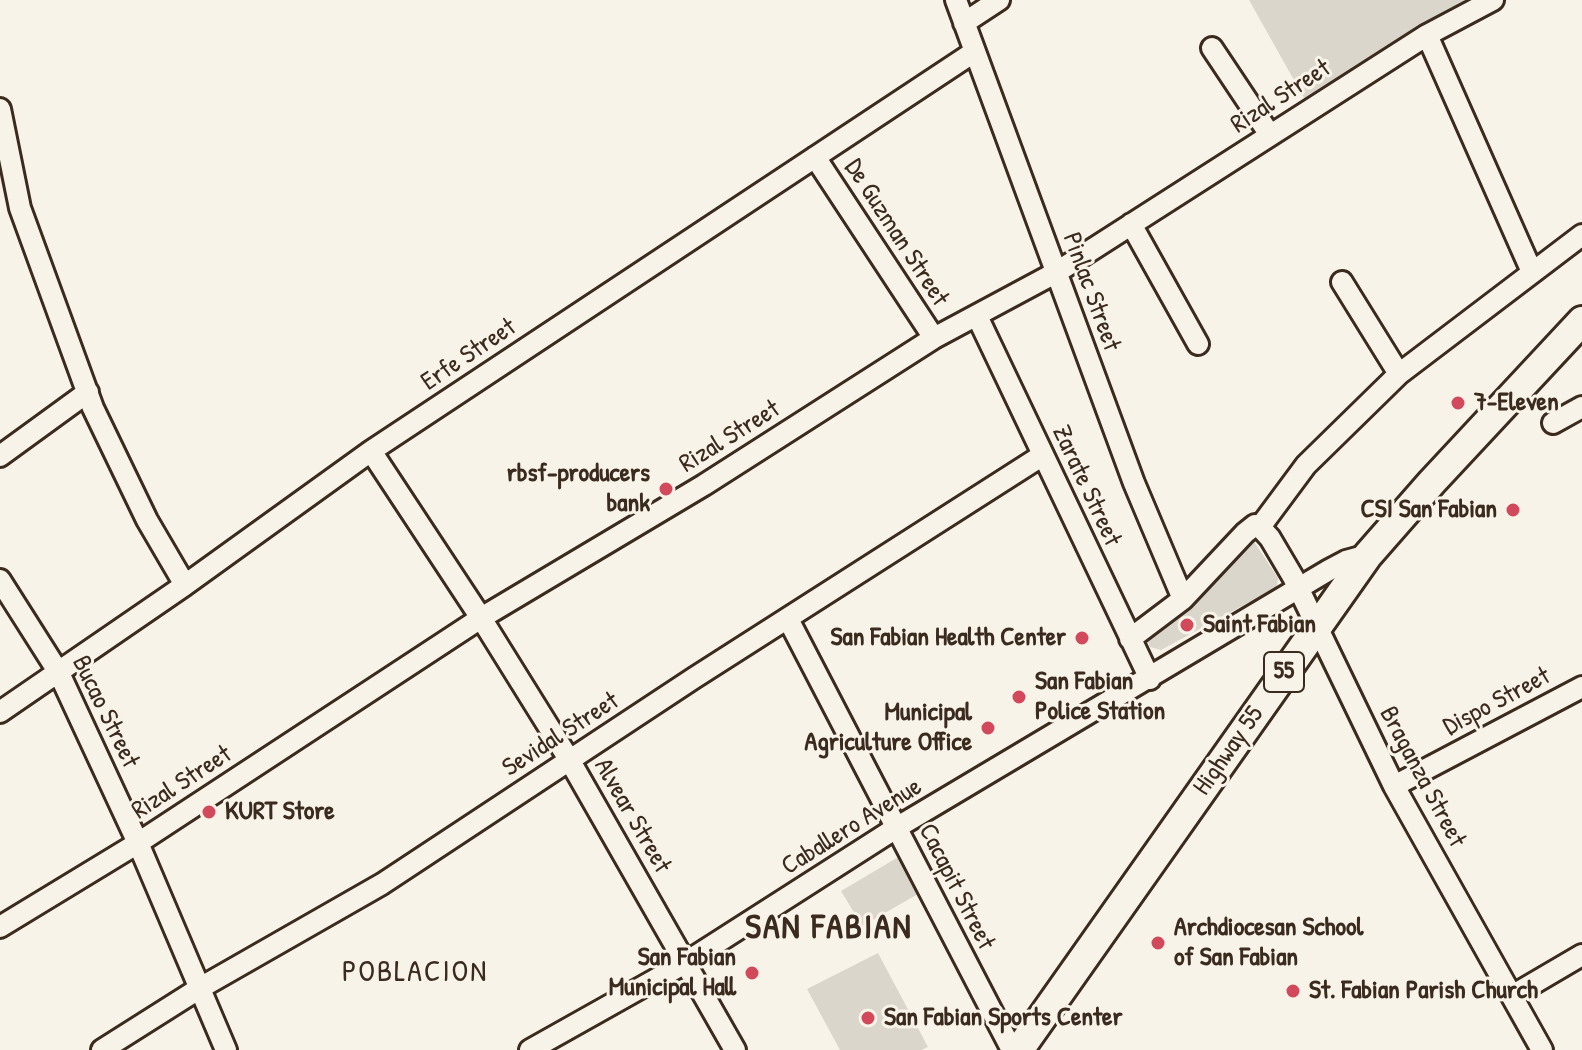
<!DOCTYPE html>
<style>
body{margin:0}
canvas{display:block;background:#f7f3e8}
</style>
<canvas width="1582" height="1050"></canvas>
<script>
const ctx = document.querySelector('canvas').getContext('2d');
ctx.lineJoin = 'round';
function fill(path, color) { ctx.fillStyle = color; ctx.fill(path, 'evenodd'); }
const shape = rows => new Path2D(rows.map(r => 'M' + r).join(''));
function trace(path, color, width, dash) { ctx.strokeStyle = color; ctx.lineWidth = width; ctx.lineCap = dash ? 'butt' : 'round'; ctx.setLineDash(dash || []); ctx.stroke(path); }
function drawText(font, color, halo, rows, align = 'center') {
  ctx.font = font + ' "Patrick Hand",sans-serif'; ctx.lineWidth = 6; ctx.setLineDash([]); ctx.textBaseline = 'middle'; ctx.strokeStyle = halo; ctx.fillStyle = color; for (const [text, x, y, turn = 0] of rows) {
    ctx.save(); ctx.translate(x, y); ctx.rotate((+turn || 0) * Math.PI / 180); ctx.textAlign = isNaN(turn) ? turn : align; if (halo) ctx.strokeText(text, 0, 0); ctx.fillText(text, 0, 0); ctx.restore();
  }
}
fill(shape([
 [1249,0,1464,0,1464,1,1308,105],
 [1253,540,1278,578,1277,587,1161,650,1150,647,1146,636,1183,606],
 [905,853,925,890,862,926,841,891],
 [878,953,928,1047,921,1050,840,1050,807,989]
]), '#dbd6cb');
const minor = shape([
 [956,0,1134,483,1183,599],
 [964,23,999,0],
 [1427,35,1532,272],
 [1212,48,1270,135],
 [0,109,20,208,93,408,147,520,185,585],
 [815,157,934,338],
 [1131,224,1198,344],
 [1342,282,1399,374],
 [977,316,1150,679],
 [1553,423,1582,407],
 [371,451,481,618,570,761,735,1050],
 [0,456,88,392],
 [1260,527,1270,538,1293,577,1394,786,1542,1050],
 [0,580,59,673,138,843,226,1050],
 [788,619,1012,1050],
 [1130,639,1183,599,1245,533,1255,525,1260,527,1306,465,1399,374,1582,235],
 [0,712,185,585,371,451,974,52],
 [1394,786,1582,687],
 [0,927,138,843,481,618,704,485,934,338,1057,272,1427,35,1493,0],
 [1512,996,1582,955],
 [102,1050,200,988,382,884,694,678,1043,455],
 [530,1050,685,963,896,828,1329,570,1346,561,1368,555]
]);
const highway = shape([
 [1019,1050,1368,555,1432,482,1582,321]
]);
trace(minor, '#3b2a1e', 26);
trace(highway, '#3b2a1e', 34);
trace(minor, '#f7f3e8', 20);
trace(highway, '#f7f3e8', 28);
for (const [x, y, r, color] of [
 [1458,403,8,"#d1495b"],
 [666,489,8,"#d1495b"],
 [1513,510,8,"#d1495b"],
 [1187,625,8,"#d1495b"],
 [1082,638,8,"#d1495b"],
 [1019,697,8,"#d1495b"],
 [988,728,8,"#d1495b"],
 [209,812,8,"#d1495b"],
 [1158,943,8,"#d1495b"],
 [752,973,8,"#d1495b"],
 [1293,991,8,"#d1495b"],
 [868,1018,8,"#d1495b"]
]) { const dot = new Path2D(); dot.arc(x, y, r, 0, 2 * Math.PI); ctx.fillStyle = color; ctx.fill(dot); trace(dot, '#f7f3e8', 3); }
for (const [x, y, w] of [
 [1284,672,40]
]) { const box = new Path2D(); box.roundRect(x - w / 2, y - 20, w, 40, 6); ctx.fillStyle = '#f7f3e8'; ctx.fill(box); trace(box, '#3b2a1e', 2); }
drawText('bold 24px', '#3b2a1e', null, [
 ["55",1284,672]
]);
drawText('26px', '#3b2a1e', '#f7f3e8', [
 ["Rizal Street",1281,97,-33],
 ["De Guzman Street",896,233,57],
 ["Pinlac Street",1091,292,70],
 ["Erfe Street",469,355,-34],
 ["Rizal Street",730,437,-32],
 ["Zarate Street",1086,486,65],
 ["Dispo Street",1497,702,-28],
 ["Bucao Street",105,712,64],
 ["Sevidal Street",561,735,-33],
 ["Highway 55",1229,751,-55],
 ["Braganza Street",1422,777,62],
 ["Rizal Street",182,783,-33],
 ["Alvear Street",632,816,60],
 ["Caballero Avenue",852,827,-32],
 ["Cacapit Street",956,887,63]
]);
drawText('bold 26px', '#3b2a1e', '#f7f3e8', [
 ["7-Eleven",1474,403],
 ["rbsf-producers",650,474,"right"],
 ["bank",650,504,"right"],
 ["CSI San Fabian",1497,510,"right"],
 ["Saint Fabian",1203,625],
 ["San Fabian Health Center",1066,638,"right"],
 ["San Fabian",1035,682],
 ["Police Station",1035,712],
 ["Municipal",972,713,"right"],
 ["Agriculture Office",972,743,"right"],
 ["KURT Store",225,812],
 ["Archdiocesan School",1174,928],
 ["of San Fabian",1174,958],
 ["San Fabian",736,958,"right"],
 ["Municipal Hall",736,988,"right"],
 ["St. Fabian Parish Church",1309,991],
 ["San Fabian Sports Center",884,1018]
], 'left');
ctx.letterSpacing = '2px';
drawText('30px', '#3b2a1e', '#f7f3e8', [
 ["POBLACION",415,973]
]);
ctx.letterSpacing = '0px';
ctx.letterSpacing = '2px';
drawText('bold 34px', '#3b2a1e', '#f7f3e8', [
 ["SAN FABIAN",829,929]
]);
ctx.letterSpacing = '0px';
</script>
